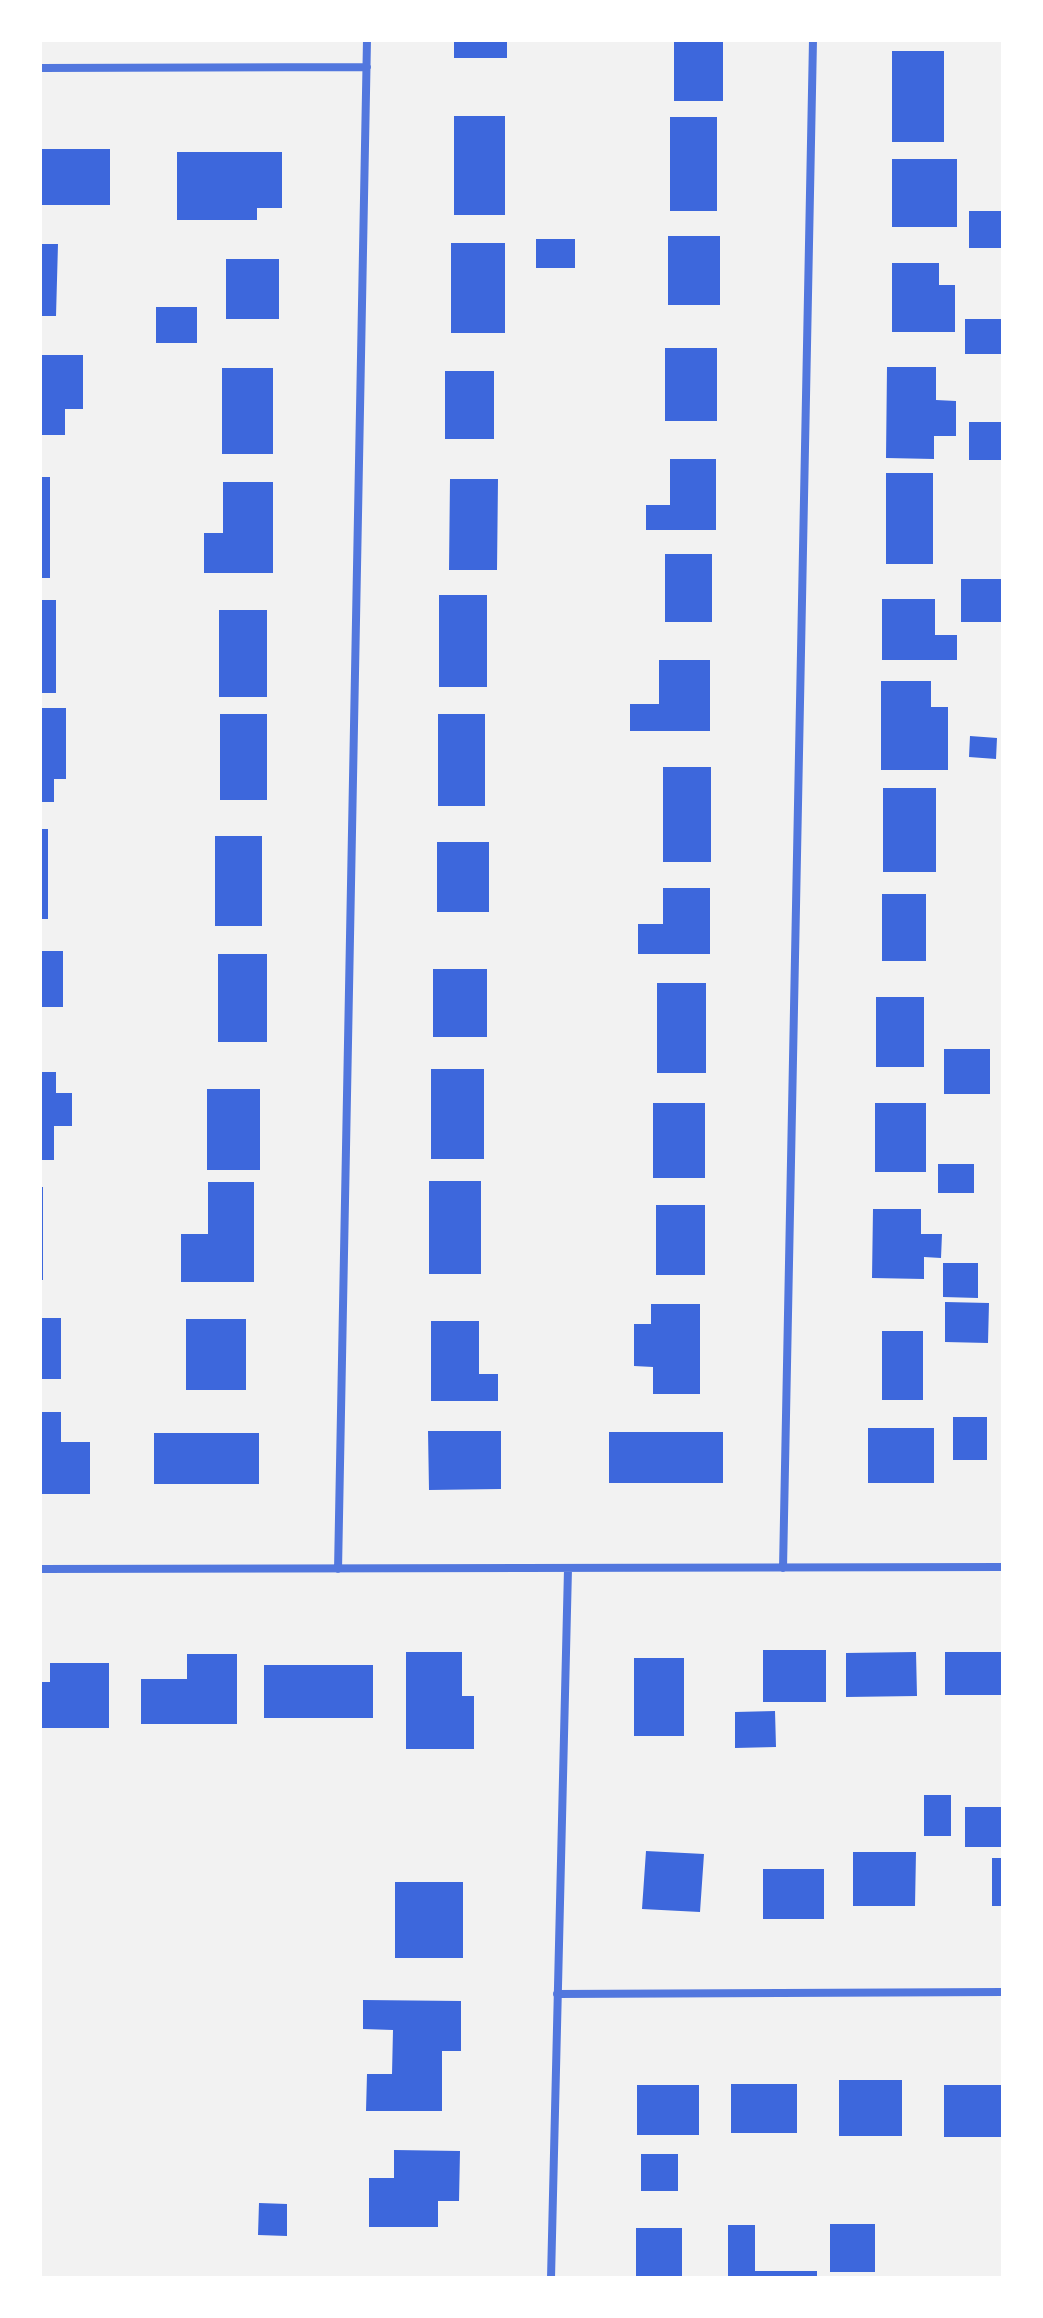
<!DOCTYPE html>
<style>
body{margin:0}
#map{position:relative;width:1043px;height:2318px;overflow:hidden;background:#f2f2f2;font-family:"Sofia Sans Condensed",sans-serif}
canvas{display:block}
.frame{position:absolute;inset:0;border:42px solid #fff;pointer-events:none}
</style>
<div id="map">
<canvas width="1043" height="2318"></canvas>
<div class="frame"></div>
</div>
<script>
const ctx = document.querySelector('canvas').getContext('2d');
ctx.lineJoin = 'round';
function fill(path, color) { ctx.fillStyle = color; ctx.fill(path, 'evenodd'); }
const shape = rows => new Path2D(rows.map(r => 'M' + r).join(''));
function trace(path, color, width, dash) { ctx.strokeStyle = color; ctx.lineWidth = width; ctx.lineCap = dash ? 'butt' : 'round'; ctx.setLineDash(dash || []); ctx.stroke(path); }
fill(shape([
 [454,40,507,40,507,58,454,58],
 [674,40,723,40,723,101,674,101],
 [892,51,944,51,944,142,892,142],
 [454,116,505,116,505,215,454,215],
 [670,117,717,117,717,211,670,211],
 [40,149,110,149,110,205,40,205],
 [177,152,282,152,282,208,257,208,257,220,177,220],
 [892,159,957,159,957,227,892,227],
 [969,211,1003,211,1003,248,969,248],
 [668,236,720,236,720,305,668,305],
 [536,239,575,239,575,268,536,268],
 [451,243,505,243,505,333,451,333],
 [40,244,58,244,56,316,40,316],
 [226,259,279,259,279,319,226,319],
 [892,263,939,263,939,285,955,285,955,332,892,332],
 [156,307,197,307,197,343,156,343],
 [965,319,1003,319,1003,354,965,354],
 [665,348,717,348,717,421,665,421],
 [40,355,83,355,83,409,65,409,65,435,40,435],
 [887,367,936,367,936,400,956,401,956,436,934,436,934,459,886,458],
 [222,368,273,368,273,454,222,454],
 [445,371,494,371,494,439,445,439],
 [969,422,1003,422,1003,460,969,460],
 [670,459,716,459,716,530,646,530,646,505,670,505],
 [886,473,933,473,933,564,886,564],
 [40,477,50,477,50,578,40,578],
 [450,479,498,479,497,570,449,570],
 [223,482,273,482,273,573,204,573,204,533,223,533],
 [665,554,712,554,712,622,665,622],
 [961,579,1003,579,1003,622,961,622],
 [439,595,487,595,487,687,439,687],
 [882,599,935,599,935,635,957,635,957,660,882,660],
 [40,600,56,600,56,693,40,693],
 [219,610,267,610,267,697,219,697],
 [659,660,710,660,710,731,630,731,630,704,659,704],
 [881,681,931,681,931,707,948,707,948,770,881,770],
 [40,708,66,708,66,779,54,779,54,802,40,802],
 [220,714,267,714,267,800,220,800],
 [438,714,485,714,485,806,438,806],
 [970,736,997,738,996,759,969,757],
 [663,767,711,767,711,862,663,862],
 [883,788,936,788,936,872,883,872],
 [40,829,48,829,48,919,40,919],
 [215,836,262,836,262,926,215,926],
 [437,842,489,842,489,912,437,912],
 [663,888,710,888,710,954,638,954,638,924,663,924],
 [882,894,926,894,926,961,882,961],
 [40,951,63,951,63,1007,40,1007],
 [218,954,267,954,267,1042,218,1042],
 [433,969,487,969,487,1037,433,1037],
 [657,983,706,983,706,1073,657,1073],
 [876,997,924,997,924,1067,876,1067],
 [944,1049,990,1049,990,1094,944,1094],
 [431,1069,484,1069,484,1159,431,1159],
 [40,1072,56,1072,56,1093,72,1093,72,1126,54,1126,54,1160,40,1160],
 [207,1089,260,1089,260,1170,207,1170],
 [653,1103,705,1103,705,1178,653,1178],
 [875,1103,926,1103,926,1172,875,1172],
 [938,1164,974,1164,974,1193,938,1193],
 [429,1181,481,1181,481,1274,429,1274],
 [208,1182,254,1182,254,1282,181,1282,181,1234,208,1234],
 [40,1187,43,1187,43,1280,40,1280],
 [656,1205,705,1205,705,1275,656,1275],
 [873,1209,921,1209,921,1234,942,1234,941,1258,924,1257,924,1279,872,1278],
 [943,1263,978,1263,978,1298,943,1297],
 [945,1302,989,1303,988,1343,945,1342],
 [651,1304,700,1304,700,1394,653,1394,653,1367,634,1366,634,1324,651,1324],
 [40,1318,61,1318,61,1379,40,1379],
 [186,1319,246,1319,246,1390,186,1390],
 [431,1321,479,1321,479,1374,498,1374,498,1401,431,1401],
 [882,1331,923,1331,923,1400,882,1400],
 [40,1412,61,1412,61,1442,90,1442,90,1494,40,1494],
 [953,1417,987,1417,987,1460,953,1460],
 [868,1428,934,1428,934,1483,868,1483],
 [428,1431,501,1431,501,1489,429,1490],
 [609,1432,723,1432,723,1483,609,1483],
 [154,1433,259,1433,259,1484,154,1484],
 [763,1650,826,1650,826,1702,763,1702],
 [406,1652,462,1652,462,1696,474,1696,474,1749,406,1749],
 [916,1652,917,1696,846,1697,846,1653],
 [945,1652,1003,1652,1003,1695,945,1695],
 [187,1654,237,1654,237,1724,141,1724,141,1679,187,1679],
 [634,1658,684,1658,684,1736,634,1736],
 [50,1663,109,1663,109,1728,40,1728,40,1682,50,1682],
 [264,1665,373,1665,373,1718,264,1718],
 [775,1711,776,1747,735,1748,735,1712],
 [924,1795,951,1795,951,1836,924,1836],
 [965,1807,1003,1807,1003,1847,965,1847],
 [646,1851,704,1854,700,1912,642,1909],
 [853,1852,916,1852,915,1906,853,1906],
 [992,1858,1003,1858,1003,1906,992,1906],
 [763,1869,824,1869,824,1919,763,1919],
 [395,1882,463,1882,463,1958,395,1958],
 [363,2000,461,2001,461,2051,442,2051,442,2111,366,2111,367,2074,392,2074,393,2030,363,2029],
 [839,2080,902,2080,902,2136,839,2136],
 [731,2084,797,2084,797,2133,731,2133],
 [637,2085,699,2085,699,2135,637,2135],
 [944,2085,1003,2085,1003,2137,944,2137],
 [394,2150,460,2151,459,2201,438,2201,438,2227,369,2227,369,2178,394,2178],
 [641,2154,678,2154,678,2191,641,2191],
 [259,2203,287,2204,287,2236,258,2235],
 [830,2224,875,2224,875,2272,830,2272],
 [728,2225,755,2225,755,2271,817,2271,817,2278,728,2278],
 [636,2228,682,2228,682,2278,636,2278]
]), '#3d67dc');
trace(shape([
 [40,68,367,67],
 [783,1568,813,40],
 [40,1569,1003,1567],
 [338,1569,367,40],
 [557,1994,1003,1992],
 [551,2278,568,1569]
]), '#5277de', 8);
</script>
